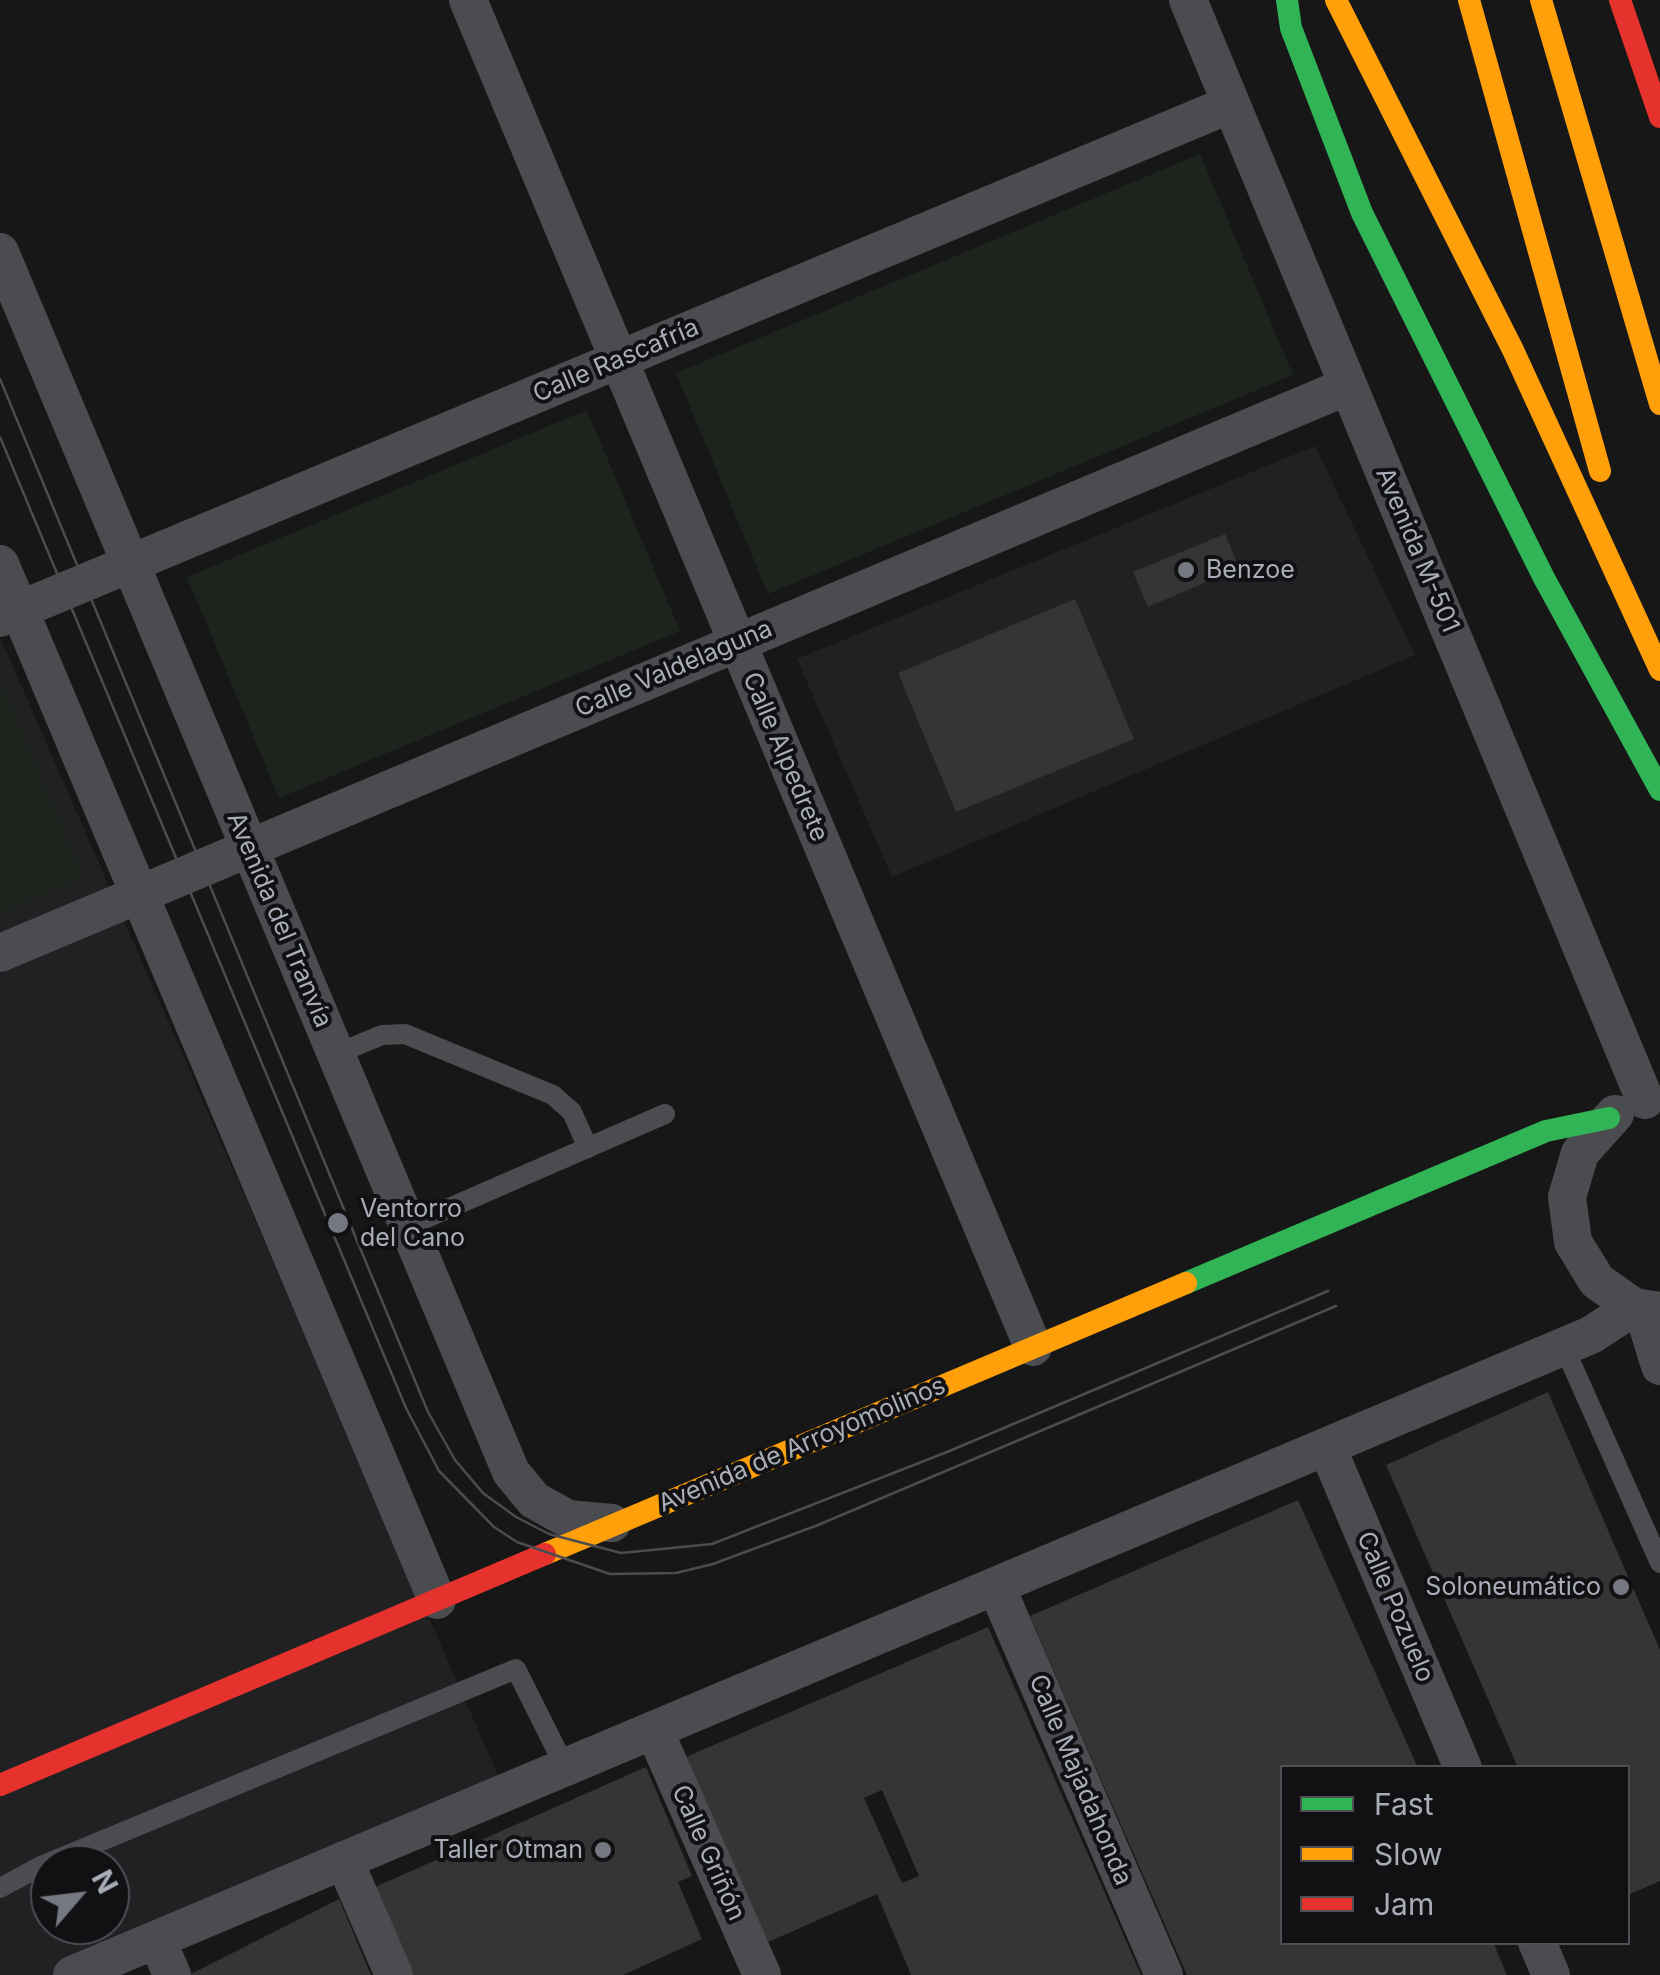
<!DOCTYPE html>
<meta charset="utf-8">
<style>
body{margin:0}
#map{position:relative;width:1660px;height:1975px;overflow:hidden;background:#171717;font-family:Inter,sans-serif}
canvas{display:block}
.legend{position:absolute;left:1280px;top:1765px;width:350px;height:180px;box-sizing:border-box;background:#111113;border:2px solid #4d4f55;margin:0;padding:12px 18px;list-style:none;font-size:30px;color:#a8adb8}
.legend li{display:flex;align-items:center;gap:20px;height:50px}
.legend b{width:50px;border:2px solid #4d4f55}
.north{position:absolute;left:30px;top:1845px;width:100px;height:100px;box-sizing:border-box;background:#111113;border:2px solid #4d4f55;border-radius:50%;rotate:62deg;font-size:28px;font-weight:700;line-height:40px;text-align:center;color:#a8adb8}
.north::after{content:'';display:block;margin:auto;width:35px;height:45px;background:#757880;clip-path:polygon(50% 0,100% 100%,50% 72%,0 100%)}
</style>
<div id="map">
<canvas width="1660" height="1975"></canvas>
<ul class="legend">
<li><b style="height:12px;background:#30b455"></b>Fast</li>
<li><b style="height:12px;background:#ff9f0a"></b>Slow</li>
<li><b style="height:12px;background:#e5322d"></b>Jam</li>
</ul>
<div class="north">N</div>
</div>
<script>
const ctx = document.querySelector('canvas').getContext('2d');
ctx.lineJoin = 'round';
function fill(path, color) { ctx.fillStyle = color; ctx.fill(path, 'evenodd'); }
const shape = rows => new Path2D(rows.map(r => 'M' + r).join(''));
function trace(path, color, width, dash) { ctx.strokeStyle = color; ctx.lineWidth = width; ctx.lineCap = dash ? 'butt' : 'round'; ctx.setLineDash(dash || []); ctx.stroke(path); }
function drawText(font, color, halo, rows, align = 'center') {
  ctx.font = font + ' Inter,sans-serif'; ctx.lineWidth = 8; ctx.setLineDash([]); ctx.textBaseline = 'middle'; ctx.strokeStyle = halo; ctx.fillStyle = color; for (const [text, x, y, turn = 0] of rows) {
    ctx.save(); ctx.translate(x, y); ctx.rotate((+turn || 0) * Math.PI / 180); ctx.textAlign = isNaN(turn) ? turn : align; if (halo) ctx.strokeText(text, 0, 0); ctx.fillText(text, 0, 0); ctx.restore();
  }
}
fill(shape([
 [1315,446,1415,655,892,877,797,659],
 [0,637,511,1805,115,1975,0,1975],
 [50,1865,110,1865,110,1925,50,1925]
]), '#212123');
fill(shape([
 [1200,154,1293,375,768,594,676,373],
 [587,410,680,631,279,798,187,577],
 [0,679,84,878,0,913]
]), '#1d241e');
fill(shape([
 [1225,534,1239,568,1148,607,1133,572],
 [1075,599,1134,739,956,812,898,673],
 [1548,1392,1660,1650,1660,1881,1628,1895,1628,1768,1518,1768,1386,1465],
 [1298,1500,1418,1768,1282,1768,1282,1942,1493,1942,1507,1975,1187,1975,1088,1750,1030,1616],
 [988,1627,1141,1975,911,1975,877,1894,766,1943,686,1757],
 [882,1790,919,1876,902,1883,864,1798],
 [646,1767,692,1876,678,1882,702,1939,623,1975,412,1975,375,1887],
 [339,1899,371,1975,189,1975]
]), '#353536');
trace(shape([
 [336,1054,382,1035,405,1034,553,1095,572,1112,588,1148],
 [408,1226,665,1114],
 [1564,1347,1660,1563],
 [0,1888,41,1866,516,1669,565,1767]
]), '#4b4c50', 20);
trace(shape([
 [468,0,1033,1347],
 [1188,0,1645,1100],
 [0,252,511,1472,534,1500,568,1519,612,1523],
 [0,564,437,1600],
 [0,618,1231,104],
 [0,953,1348,386],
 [1615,1114,1580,1153,1567,1197,1573,1242,1597,1281,1634,1307,1660,1311],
 [1643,1311,1660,1366],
 [1327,1447,1463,1768],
 [996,1586,1164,1975],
 [654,1730,762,1975],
 [344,1860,394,1975],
 [157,1940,172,1975],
 [1537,1942,1551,1975],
 [72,1975,1591,1335,1634,1307]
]), '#4b4c50', 38);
trace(shape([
 [1287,0,1291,28,1362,213,1544,578,1660,790],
 [1186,1283,1546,1131,1609,1118]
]), '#30b455', 22);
trace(shape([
 [1336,0,1513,350,1660,670],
 [1469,0,1600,471],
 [1541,0,1660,404],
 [545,1554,1186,1283]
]), '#ff9f0a', 22);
trace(shape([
 [1620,0,1660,117],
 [0,1785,545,1554]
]), '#e5322d', 22);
trace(shape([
 [0,379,428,1412,455,1460,483,1493,516,1517,549,1534,621,1553,712,1544,947,1452,1328,1291],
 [0,437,406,1408,439,1471,494,1527,517,1542,610,1574,676,1573,713,1564,818,1525,1336,1306]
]), '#4b4c4f', 2.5);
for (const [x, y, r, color] of [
 [1186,570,10,"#757880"],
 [338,1223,12,"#757880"],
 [1621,1587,10,"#757880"],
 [603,1850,10,"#757880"]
]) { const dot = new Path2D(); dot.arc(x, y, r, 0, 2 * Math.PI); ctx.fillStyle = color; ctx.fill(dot); trace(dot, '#111113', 4); }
drawText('25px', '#a8adb8', '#111113', [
 ["Calle Rascafría",616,361,-23],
 ["Avenida M-501",1417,550,67],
 ["Calle Valdelaguna",674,669,-23],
 ["Calle Alpedrete",785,757,67],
 ["Avenida del Tranvía",279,920,67],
 ["Avenida de Arroyomolinos",802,1445,-23],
 ["Calle Pozuelo",1395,1607,67],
 ["Calle Majadahonda",1080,1780,67],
 ["Calle Griñón",708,1853,66]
]);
drawText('25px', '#a8adb8', '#111113', [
 ["Benzoe",1206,570],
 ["Ventorro",360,1209],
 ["del Cano",360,1238],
 ["Soloneumático",1601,1587,"right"],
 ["Taller Otman",583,1850,"right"]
], 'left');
</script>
